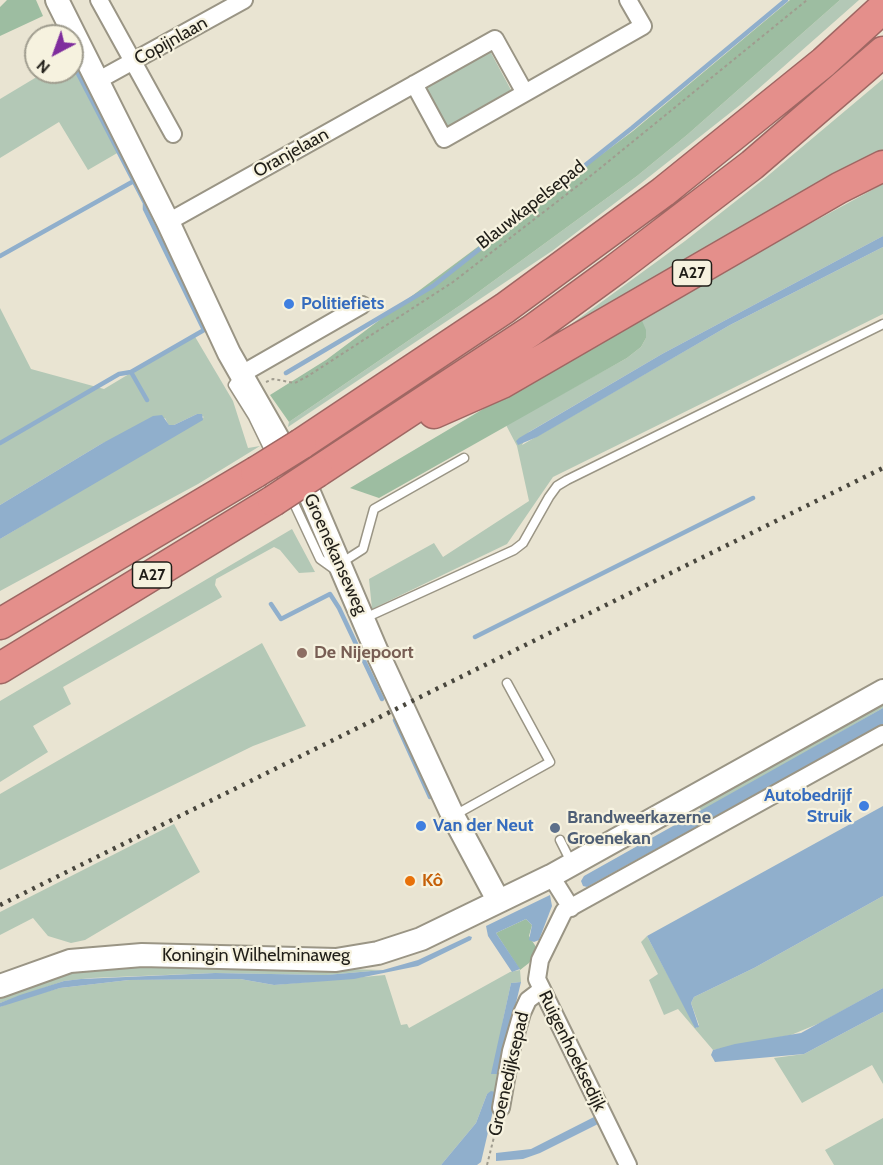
<!DOCTYPE html>
<meta charset="utf-8">
<style>
body{margin:0}
#map{position:relative;width:883px;height:1165px;overflow:hidden;background:#e9e4d2;font-family:Cabin,sans-serif}
canvas{display:block}
.north{position:absolute;left:24px;top:24px;width:60px;height:60px;box-sizing:border-box;background:#f6f2df;border:2px solid #a09d8f;border-radius:50%;rotate:221deg;font-size:16px;font-weight:700;line-height:24px;text-align:center;color:#201e18}
.north::after{content:'';display:block;margin:auto;width:21px;height:27px;background:#7f2d9d;clip-path:polygon(50% 0,100% 100%,50% 72%,0 100%)}
</style>
<div id="map">
<canvas width="883" height="1165"></canvas>
<div class="north">N</div>
</div>
<script>
const ctx = document.querySelector('canvas').getContext('2d');
ctx.lineJoin = 'round';
function fill(path, color) { ctx.fillStyle = color; ctx.fill(path, 'evenodd'); }
const shape = rows => new Path2D(rows.map(r => 'M' + r).join(''));
function trace(path, color, width, dash) { ctx.strokeStyle = color; ctx.lineWidth = width; ctx.lineCap = dash ? 'butt' : 'round'; ctx.setLineDash(dash || []); ctx.stroke(path); }
function drawText(font, color, halo, rows, align = 'center') {
  ctx.font = font + ' Cabin,sans-serif'; ctx.lineWidth = 4.5; ctx.setLineDash([]); ctx.textBaseline = 'middle'; ctx.strokeStyle = halo; ctx.fillStyle = color; for (const [text, x, y, turn = 0] of rows) {
    ctx.save(); ctx.translate(x, y); ctx.rotate((+turn || 0) * Math.PI / 180); ctx.textAlign = isNaN(turn) ? turn : align; if (halo) ctx.strokeText(text, 0, 0); ctx.fillText(text, 0, 0); ctx.restore();
  }
}
fill(shape([
 [840,0,859,0,740,105,640,184,552,251,288,427,289,422,462,304,637,176,687,135],
 [490,51,511,90,446,127,425,88],
 [72,56,119,152,88,170,59,122,0,158,0,99,45,72,72,72],
 [883,79,883,155,555,336,685,241,764,179],
 [883,184,883,236,662,354,529,432,522,445,730,325,883,247,883,314,553,477,507,544,372,609,369,579,434,543,443,557,529,501,517,446,506,425,627,358,641,347,646,338,640,316],
 [0,308,31,369,104,389,194,335,233,401,248,448,260,446,198,484,0,591,0,539,204,417,197,414,174,425,169,426,165,418,101,444,0,505],
 [292,529,315,572,299,573,280,550,274,547,216,579,215,585,222,597,63,687,71,704,33,726,48,752,0,782,0,701],
 [262,643,306,726,253,746,0,870,0,794],
 [883,699,883,708,702,812,699,807,710,797],
 [174,824,200,872,85,940,71,943,48,936,33,918,0,935,0,912],
 [883,896,883,988,820,1023,791,1035,713,1050,678,1009,664,1015,649,980,658,974,641,942,647,936,696,1028,699,1025,691,1003,694,997,754,968],
 [183,965,383,970,326,975,215,973,91,978,64,981,0,1003,0,995,65,972],
 [520,970,521,982,511,983,503,1020,495,1092,487,1094,476,1123,441,1165,0,1165,0,1007,19,999,60,988,129,980,240,979,274,985,385,975,401,1025,407,1024,409,1028,510,972],
 [883,1012,883,1084,872,1065,802,1103,774,1058,804,1054],
 [883,1118,883,1165,834,1165,825,1150]
]), '#b3c8b6');
fill(shape([
 [7,0,36,0,43,16,0,36,0,7],
 [790,0,840,0,687,135,637,176,462,304,289,422,270,395,326,360,633,131],
 [640,316,646,330,646,338,641,347,627,358,379,498,350,488],
 [526,919,532,925,529,936,538,950,529,963,520,970,496,933]
]), '#9dbda1');
fill(shape([
 [883,236,883,247,730,325,537,437,518,445,516,441,519,438,662,354],
 [197,414,202,414,203,420,0,539,0,505,101,444,153,416,162,415,169,425,174,425],
 [883,708,883,724,587,887,583,886,581,881,584,876],
 [883,806,883,896,754,968,694,997,691,1003,699,1027,695,1028,647,936],
 [550,895,552,906,539,940,534,942,529,940,532,925,526,919,496,933,520,969,512,972,488,936,486,926],
 [469,936,472,937,471,940,418,966,354,979,274,985,240,979,129,980,60,988,0,1007,0,1003,20,995,64,981,81,979,215,973,326,975,383,970,418,960],
 [521,982,499,1074,491,1074,511,983],
 [883,988,883,1012,804,1054,715,1062,711,1055,713,1050,735,1044,801,1033],
 [491,1091,495,1092,496,1098,481,1162,477,1165,441,1165,476,1123,487,1094],
 [594,1117,598,1124,540,1153,523,1159,496,1161,496,1153,531,1149]
]), '#90afcc');
trace(shape([
 [72,62,145,203,145,209,204,330,131,372,147,400],
 [0,256,132,182],
 [286,373,433,286,632,128,786,0],
 [0,443,119,374,131,372],
 [271,604,281,619,330,594,339,608,382,699],
 [475,637,753,498],
 [395,720,430,797]
]), '#90afcc', 4.5);
const lane = shape([
 [240,375,233,385,253,417,286,485],
 [291,497,320,559,334,569],
 [341,563,363,549,374,509,464,458],
 [365,618,514,550,523,543,549,497,557,486,567,480,883,324],
 [453,816,550,762,507,683],
 [560,840,572,864]
]);
const street = shape([
 [99,0,173,134],
 [97,81,244,0],
 [414,84,444,139,643,26,628,0],
 [168,222,495,39,525,93],
 [240,375,362,305],
 [551,876,571,908],
 [501,1108,511,1051,522,1013,528,1000,541,990],
 [628,1165,537,979,540,960,564,911,883,734]
]);
const secondary = shape([
 [57,0,168,222,229,353,310,495,377,652,453,816,498,900],
 [0,986,70,961,142,955,336,960,378,953,421,939,551,876,883,691]
]);
const highway = shape([
 [434,413,502,383,839,188,883,166],
 [301,444,505,308,663,192,824,62,883,8],
 [317,472,531,331,616,269,752,165,883,52],
 [0,624,256,472],
 [0,668,273,501]
]);
trace(lane, '#9a9585', 11);
trace(street, '#9a9585', 20);
trace(secondary, '#9a9585', 26);
trace(highway, '#9f6763', 33);
trace(shape([
 [266,382,273,379,295,383,308,376,453,282,593,174,807,0],
 [487,1165,498,1121]
]), '#a09c8f', 2, [3, 3]);
trace(lane, '#fff', 8);
trace(street, '#fff', 16);
trace(secondary, '#fff', 22);
trace(highway, '#e48f8b', 30);
trace(shape([
 [0,905,883,468]
]), '#48463d', 4.5, [3, 6]);
const highwayBridge = shape([
 [256,472,301,444],
 [273,501,317,472]
]);
trace(highwayBridge, '#9f6763', 33, []);
trace(highwayBridge, '#e48f8b', 30);
for (const [x, y, r, color] of [
 [289,304,6,"#3f7fe0"],
 [302,653,6,"#8d6e63"],
 [864,806,6,"#3f7fe0"],
 [421,826,6,"#3f7fe0"],
 [555,828,6,"#5c6f8a"],
 [410,881,6,"#e8710a"]
]) { const dot = new Path2D(); dot.arc(x, y, r, 0, 2 * Math.PI); ctx.fillStyle = color; ctx.fill(dot); trace(dot, '#f6f2df', 2); }
for (const [x, y, w] of [
 [692,273,39],
 [152,575,39]
]) { const box = new Path2D(); box.roundRect(x - w / 2, y - 13, w, 26, 4.5); ctx.fillStyle = '#f6f2df'; ctx.fill(box); trace(box, '#201e18', 1.5); }
drawText('bold 16px', '#201e18', null, [
 ["A27",692,273],
 ["A27",152,575]
]);
drawText('18px', '#201e18', '#f6f2df', [
 ["Copijnlaan",171,41,-29],
 ["Oranjelaan",291,153,-29],
 ["Blauwkapelsepad",531,205,-38],
 ["Groenekanseweg",335,554,66],
 ["Koningin Wilhelminaweg",256,956],
 ["Ruigenhoeksedijk",572,1051,64],
 ["Groenedijksepad",509,1074,-77]
]);
drawText('bold 18px', '#366cbe', '#f6f2df', [
 ["Politiefiets",301,304],
 ["Autobedrijf",852,796,"right"],
 ["Struik",852,817,"right"],
 ["Van der Neut",433,826]
], 'left');
drawText('bold 18px', '#785e54', '#f6f2df', [
 ["De Nijepoort",314,653]
], 'left');
drawText('bold 18px', '#4e5e75', '#f6f2df', [
 ["Brandweerkazerne",567,818],
 ["Groenekan",567,839]
], 'left');
drawText('bold 18px', '#c56008', '#f6f2df', [
 ["Kô",422,881]
], 'left');
</script>
